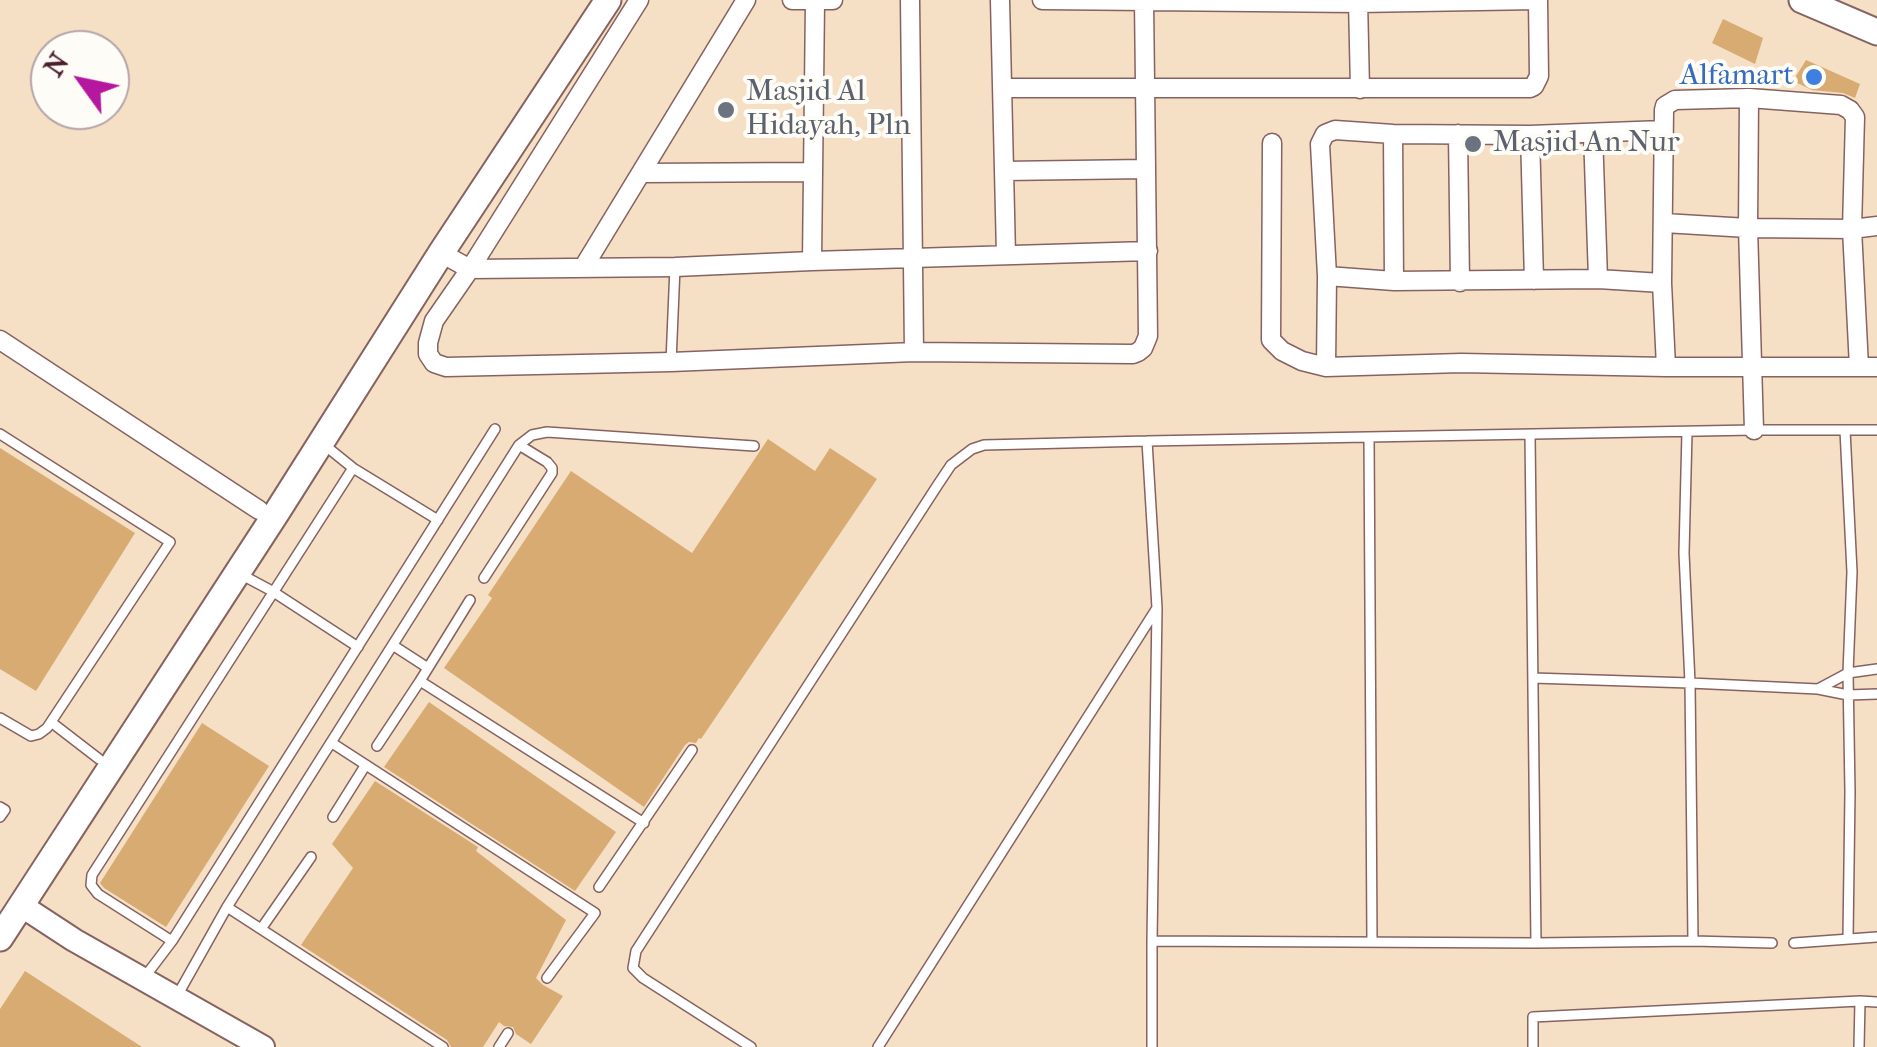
<!DOCTYPE html>
<style>
body{margin:0}
#map{position:relative;width:1877px;height:1047px;overflow:hidden;background:#f5dfc5;font-family:"IM FELL French Canon",serif}
canvas{display:block}
.north{position:absolute;left:30px;top:30px;width:100px;height:100px;box-sizing:border-box;background:#fdfcf7;border:2px solid #b5a4a5;border-radius:50%;rotate:303deg;font-size:28px;font-weight:700;line-height:40px;text-align:center;color:#4a1f2b}
.north::after{content:'';display:block;margin:auto;width:35px;height:45px;background:#b5179e;clip-path:polygon(50% 0,100% 100%,50% 72%,0 100%)}
</style>
<div id="map">
<canvas width="1877" height="1047"></canvas>
<div class="north">N</div>
</div>
<script>
const ctx = document.querySelector('canvas').getContext('2d');
ctx.lineJoin = 'round';
function fill(path, color) { ctx.fillStyle = color; ctx.fill(path, 'evenodd'); }
const shape = rows => new Path2D(rows.map(r => 'M' + r).join(''));
function trace(path, color, width, dash) { ctx.strokeStyle = color; ctx.lineWidth = width; ctx.lineCap = dash ? 'butt' : 'round'; ctx.setLineDash(dash || []); ctx.stroke(path); }
function drawText(font, color, halo, rows, align = 'center') {
  ctx.font = font + ' "IM FELL French Canon",serif'; ctx.lineWidth = 8; ctx.setLineDash([]); ctx.textBaseline = 'middle'; ctx.strokeStyle = halo; ctx.fillStyle = color; for (const [text, x, y, turn = 0] of rows) {
    ctx.save(); ctx.translate(x, y); ctx.rotate((+turn || 0) * Math.PI / 180); ctx.textAlign = isNaN(turn) ? turn : align; if (halo) ctx.strokeText(text, 0, 0); ctx.fillText(text, 0, 0); ctx.restore();
  }
}
fill(shape([
 [1723,19,1763,38,1755,64,1712,43],
 [1806,60,1860,84,1855,98,1843,93,1812,90,1793,81],
 [768,439,815,471,830,448,877,479,701,739,699,738,696,743,689,742,685,745,644,807,444,668,492,598,488,595,571,471,692,553],
 [0,448,135,533,36,691,0,669],
 [429,702,616,832,575,891,384,767],
 [202,723,269,766,166,927,104,888,100,883],
 [375,781,478,847,476,851,566,920,536,978,543,985,563,996,531,1044,516,1034,513,1027,504,1026,499,1022,483,1047,451,1047,447,1040,301,945,353,868,332,844],
 [25,971,142,1047,0,1047,0,1009]
]), '#d8ab73');
const service = shape([
 [671,362,675,267],
 [1845,430,1852,572,1848,673,1850,792,1848,938],
 [1687,432,1684,553,1690,683,1693,941],
 [0,434,170,542,47,728,39,734,31,736,0,718],
 [1530,435,1536,943],
 [1369,437,1372,942],
 [1147,441,1157,608,1152,941],
 [322,443,353,468,438,520],
 [242,575,272,591,358,647],
 [484,578,552,473,552,468,547,462,519,445],
 [394,646,428,668],
 [1533,678,1690,683,1818,689,1848,695,1877,694],
 [420,681,470,600],
 [1818,689,1848,673,1877,669],
 [51,722,99,759],
 [332,743,595,913,547,978],
 [377,746,420,681,644,823],
 [0,807,5,810,0,817],
 [333,817,365,766],
 [599,887,692,750],
 [227,907,443,1047],
 [261,929,311,857],
 [172,941,98,894,91,885,92,875,353,468],
 [1794,943,1877,937],
 [144,978,172,941,495,429],
 [177,996,227,907,519,445,532,435,547,432,754,446],
 [499,1047,508,1033],
 [751,1047,643,978,633,968,636,951,937,486,951,465,972,449,984,445,1147,441,1754,430,1877,430],
 [878,1047,1157,608],
 [1152,1047,1152,941,1536,943,1693,941,1772,943],
 [1533,1047,1533,1017,1860,1001],
 [1859,1047,1860,1001,1877,1002]
]);
const minor = shape([
 [639,0,470,269,434,321,428,343,428,354,434,363,446,367,671,362,914,352,1133,354,1138,352,1143,348,1148,336,1144,0],
 [792,0,833,0],
 [910,0,914,352],
 [1000,0,1006,255],
 [1042,0,1358,3,1538,0],
 [1358,0,1360,89],
 [1002,88,1530,88,1534,86,1539,76,1538,0],
 [1749,98,1748,228,1754,430],
 [1593,133,1598,279],
 [1393,134,1394,281],
 [1458,134,1460,282],
 [1530,135,1534,280],
 [1272,143,1271,340,1282,351,1302,361,1326,367,1461,363,1666,367,1877,367],
 [1004,171,1145,169],
 [642,173,813,172],
 [1664,223,1748,228,1852,229,1877,226],
 [441,253,470,269,675,267,812,261,1148,251],
 [812,261,815,1],
 [583,268,746,0],
 [1327,276,1394,281,1598,279,1662,283],
 [0,340,259,510],
 [1326,367,1327,276,1320,144,1325,134,1335,130,1393,134,1530,135,1663,130],
 [1666,367,1662,283,1664,110,1665,106,1675,100,1749,98,1841,105,1850,110,1855,117,1852,229,1859,367]
]);
const tertiary = shape([
 [22,906,74,940,263,1047]
]);
const secondary = shape([
 [1802,0,1877,32],
 [0,938,277,512,441,253,608,0]
]);
trace(service, '#866261', 12);
trace(minor, '#866261', 21);
trace(tertiary, '#866261', 26);
trace(secondary, '#866261', 29);
trace(service, '#fff', 9);
trace(minor, '#fff', 18);
trace(tertiary, '#fff', 22);
trace(secondary, '#fff', 25);
for (const [x, y, r, color] of [
 [1814,77,10,"#3f7fe0"],
 [726,110,10,"#6b7280"],
 [1473,144,10,"#6b7280"]
]) { const dot = new Path2D(); dot.arc(x, y, r, 0, 2 * Math.PI); ctx.fillStyle = color; ctx.fill(dot); trace(dot, '#fdfcf7', 4); }
drawText('30px', '#366cbe', '#fdfcf7', [
 ["Alfamart",1794,77]
], 'right');
drawText('30px', '#5b616d', '#fdfcf7', [
 ["Masjid Al",746,93],
 ["Hidayah, Pln",746,127],
 ["Masjid An Nur",1493,144]
], 'left');
</script>
